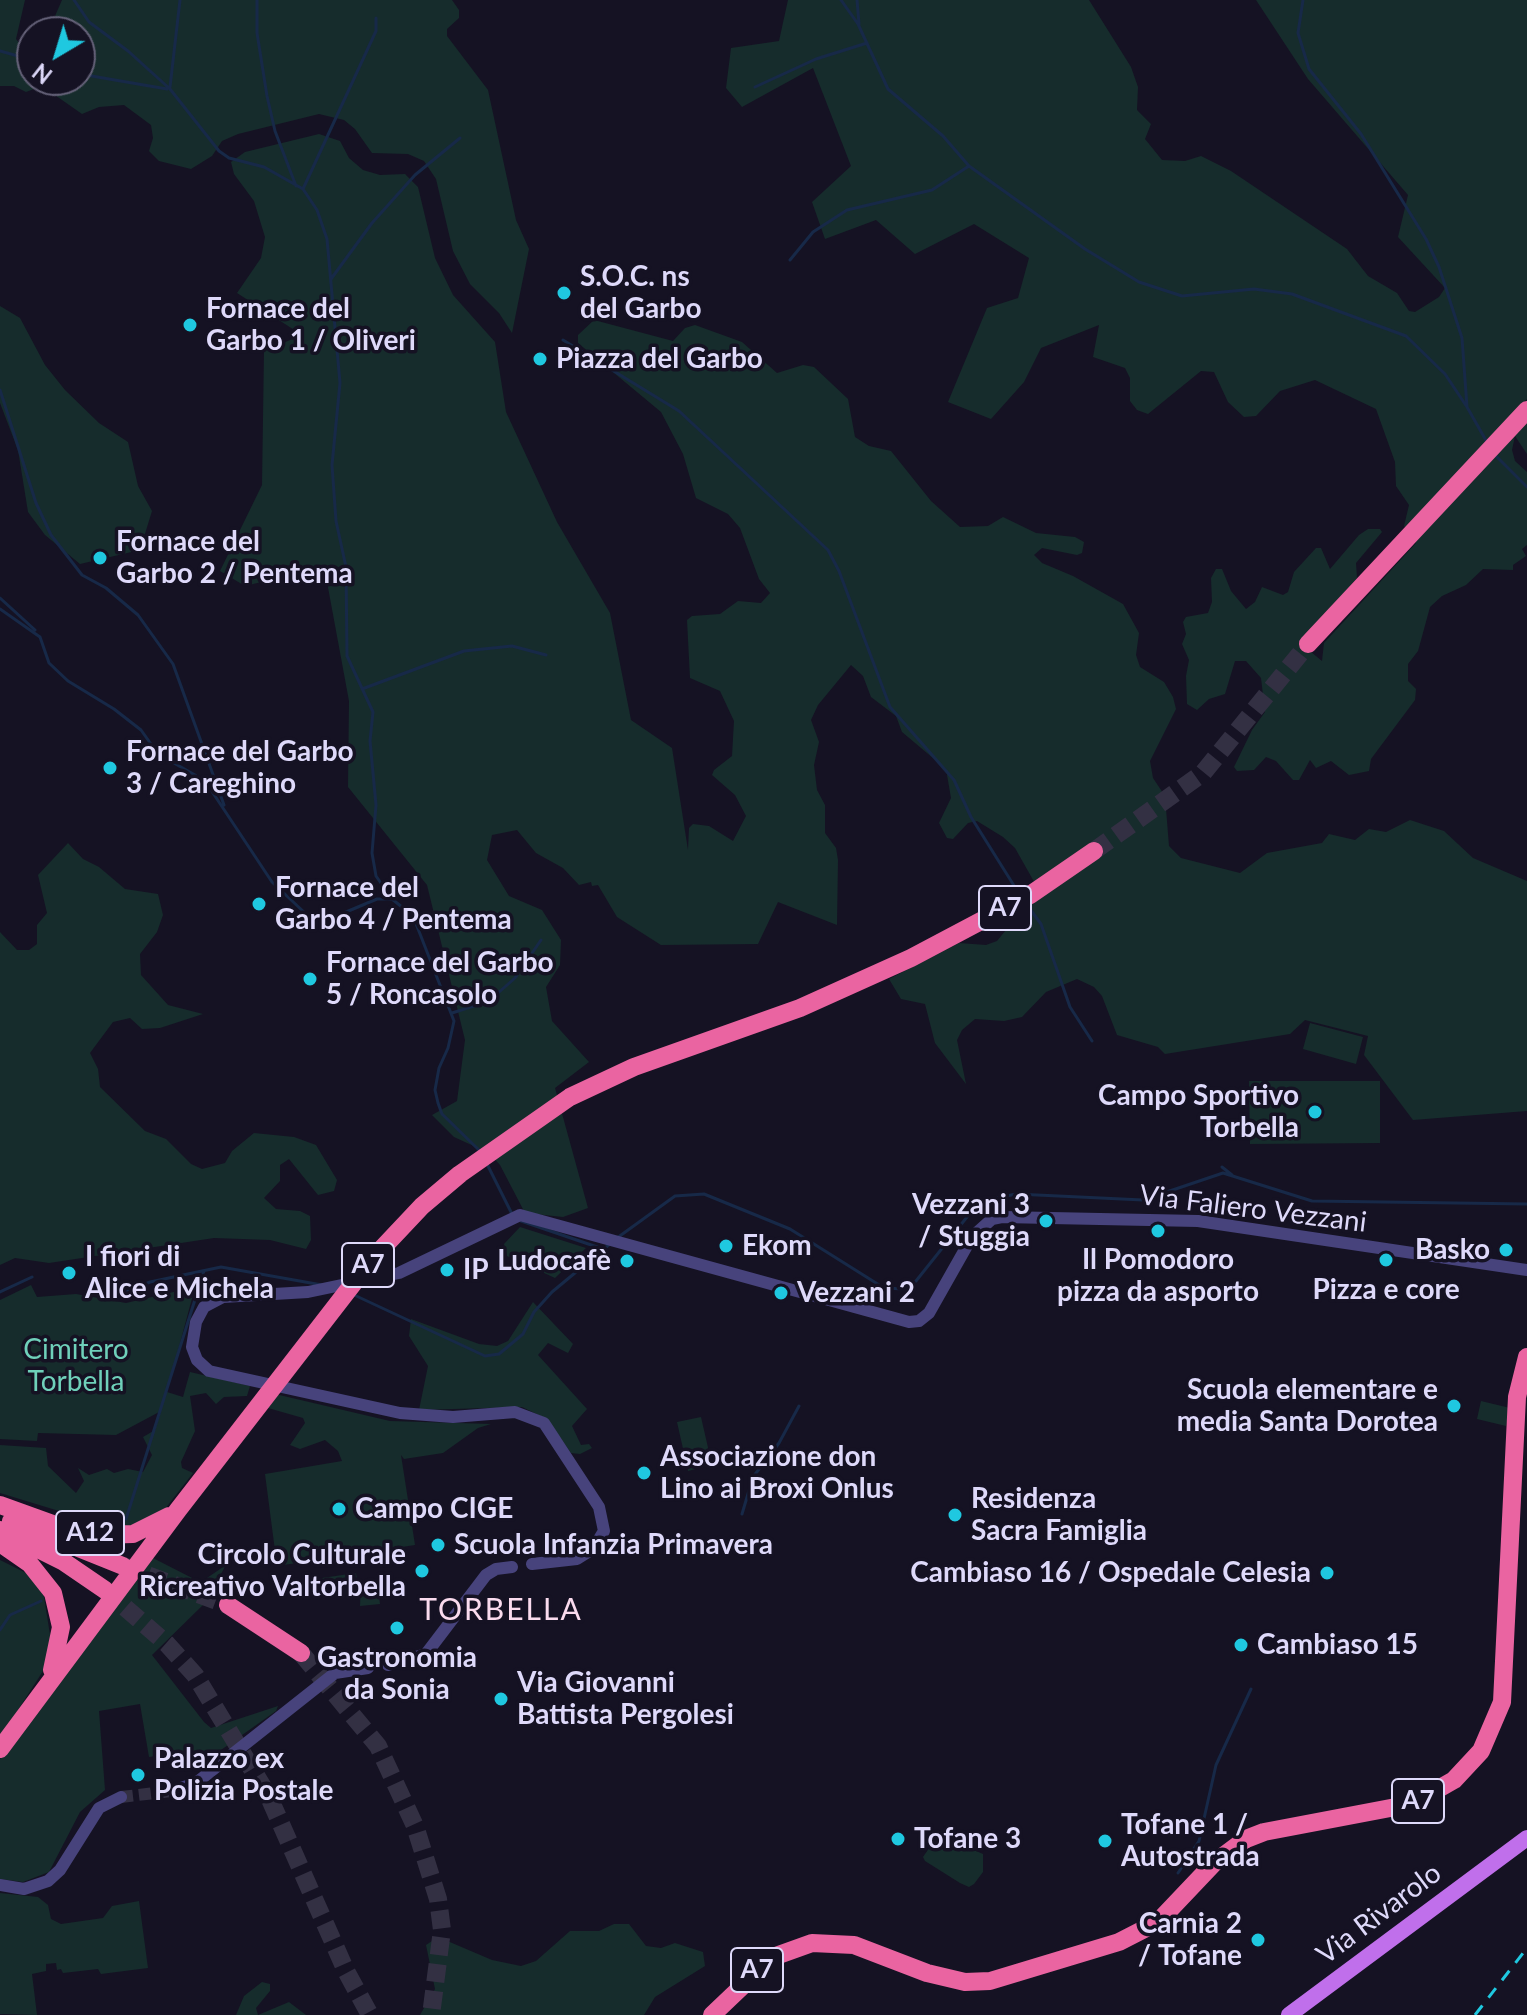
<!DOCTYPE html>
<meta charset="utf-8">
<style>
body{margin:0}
#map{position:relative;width:1527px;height:2015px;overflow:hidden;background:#151223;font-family:Lato,sans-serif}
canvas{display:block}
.north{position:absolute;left:16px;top:16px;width:80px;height:80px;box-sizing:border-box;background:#151223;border:2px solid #656279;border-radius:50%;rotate:218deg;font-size:22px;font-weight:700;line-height:32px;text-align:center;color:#ded9fa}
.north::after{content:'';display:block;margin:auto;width:28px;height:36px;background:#1fc8e0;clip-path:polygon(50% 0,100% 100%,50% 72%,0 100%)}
</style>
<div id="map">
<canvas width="1527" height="2015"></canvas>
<div class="north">N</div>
</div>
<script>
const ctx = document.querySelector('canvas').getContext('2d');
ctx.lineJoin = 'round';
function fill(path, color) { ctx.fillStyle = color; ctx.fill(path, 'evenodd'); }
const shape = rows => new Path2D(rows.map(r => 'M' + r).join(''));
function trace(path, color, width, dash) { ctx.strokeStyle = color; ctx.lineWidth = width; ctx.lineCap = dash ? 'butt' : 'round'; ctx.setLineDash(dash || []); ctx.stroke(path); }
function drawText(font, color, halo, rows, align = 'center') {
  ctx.font = font + ' Lato,sans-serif'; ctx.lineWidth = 7; ctx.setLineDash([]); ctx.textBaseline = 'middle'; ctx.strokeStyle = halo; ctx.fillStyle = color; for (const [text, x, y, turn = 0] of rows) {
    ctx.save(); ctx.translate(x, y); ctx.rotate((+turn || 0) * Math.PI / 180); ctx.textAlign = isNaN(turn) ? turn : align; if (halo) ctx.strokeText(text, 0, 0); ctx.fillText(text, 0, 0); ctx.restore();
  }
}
fill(shape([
 [0,0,25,0,16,39,23,48,32,47,32,80,80,80,80,32,48,32,62,0,452,0,459,10,459,18,447,29,447,36,488,90,516,220,529,249,512,333,499,313,470,284,453,251,436,179,424,161,408,154,372,153,355,129,344,120,319,114,238,134,222,141,212,156,191,169,159,161,149,151,153,138,151,125,124,105,99,107,82,114,42,86,26,92,14,86,0,86],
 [788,0,1089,0,1131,67,1138,87,1137,110,1151,124,1145,139,1162,160,1185,161,1201,156,1231,171,1347,249,1368,276,1397,293,1409,311,1415,312,1439,297,1445,288,1398,237,1408,195,1308,79,1256,0,1527,0,1527,399,1503,424,1527,422,1527,454,1515,436,1512,450,1515,461,1527,472,1527,545,1522,549,1526,556,1513,565,1513,570,1483,569,1466,585,1442,596,1430,607,1418,651,1408,664,1408,681,1416,689,1415,700,1371,759,1369,771,1349,775,1331,761,1316,768,1310,760,1299,780,1293,780,1276,761,1266,757,1254,770,1237,771,1234,767,1252,730,1265,712,1261,678,1246,661,1235,661,1225,694,1209,699,1197,710,1187,704,1186,676,1189,660,1182,644,1186,634,1183,622,1186,617,1208,613,1212,602,1211,578,1216,569,1222,569,1231,591,1246,609,1255,602,1262,587,1283,595,1288,592,1294,572,1316,548,1321,548,1330,569,1359,535,1368,529,1380,529,1382,532,1356,563,1357,578,1300,643,1322,661,1324,643,1416,543,1404,526,1409,505,1396,486,1395,462,1376,409,1315,380,1280,391,1256,416,1244,417,1228,402,1214,372,1201,371,1148,414,1137,410,1130,401,1130,378,1125,368,1093,357,1099,325,1041,348,1024,382,991,419,948,402,987,308,1018,298,1029,258,974,224,915,254,876,220,825,239,812,202,851,166,813,68,742,107,726,88,731,48,779,41],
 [319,134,340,141,349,158,363,170,380,175,405,174,418,187,435,258,453,295,495,342,506,412,557,522,610,613,631,720,672,748,688,850,689,828,693,824,709,826,733,841,746,816,735,795,712,775,714,770,732,756,734,721,720,691,690,678,687,620,692,616,720,614,738,601,761,603,770,593,759,579,740,528,728,514,696,498,683,454,661,412,578,343,578,335,594,320,673,341,685,328,695,325,742,342,777,373,803,365,814,367,848,399,855,437,869,446,891,451,931,501,960,527,988,526,1003,517,1036,533,1075,537,1084,542,1082,553,1077,555,1042,548,1034,555,1042,563,1073,576,1123,604,1139,633,1136,655,1140,667,1164,682,1173,697,1176,709,1150,761,1153,778,1165,796,1169,846,1181,858,1240,873,1267,853,1322,843,1329,834,1355,840,1369,829,1386,832,1410,820,1444,831,1473,858,1527,881,1527,1111,1413,1120,1364,1055,1368,1036,1305,1020,1290,1034,1165,1054,1158,1047,1117,1035,1102,996,1094,987,1077,979,1046,992,1022,1017,1004,1021,975,1019,962,1030,957,1040,966,1084,935,1043,925,1004,901,999,889,979,959,943,986,945,997,941,1015,919,1021,905,1041,894,1015,848,1003,837,977,821,968,823,953,839,947,838,939,823,951,798,946,769,902,732,896,716,871,697,863,676,851,665,818,705,811,720,819,742,814,765,817,790,825,805,825,833,836,848,838,860,837,925,778,902,758,944,661,945,617,917,598,885,592,886,591,882,579,885,563,868,536,853,517,830,492,835,487,860,509,896,542,910,561,940,560,965,546,987,552,1021,589,1062,555,1088,588,1208,563,1217,525,1213,500,1165,489,1153,454,1137,432,1115,457,1101,465,1040,427,885,348,787,349,701,327,582,294,574,245,586,220,571,262,485,264,351,302,335,237,293,261,258,265,237,254,201,234,174,231,162,245,152],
 [0,306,20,318,45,365,65,390,99,423,128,442,138,486,152,511,140,550,80,564,45,535,28,512,18,450,0,403],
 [68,843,83,859,99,867,125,889,158,894,163,915,157,932,140,954,141,975,168,1005,203,1014,160,1028,142,1029,130,1018,113,1022,90,1053,98,1069,100,1087,145,1131,166,1139,191,1164,202,1169,225,1163,232,1151,254,1133,294,1137,316,1145,337,1180,334,1191,318,1195,289,1159,280,1165,280,1181,264,1198,276,1209,300,1211,310,1216,311,1240,306,1249,270,1240,214,1238,49,1263,15,1258,0,1265,0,932,17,950,29,950,37,944,37,925,47,913,38,875],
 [1310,1023,1363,1037,1356,1064,1303,1049],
 [1249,1081,1380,1081,1380,1143,1250,1144],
 [520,1227,586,1248,555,1278,507,1256,504,1244],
 [31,1285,37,1297,76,1294,126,1303,195,1287,167,1392,183,1397,190,1372,250,1386,247,1396,224,1397,216,1404,206,1393,190,1396,195,1431,181,1462,182,1468,193,1473,158,1518,143,1526,98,1529,59,1511,0,1493,0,1445,46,1448,48,1466,76,1493,84,1481,78,1468,89,1475,107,1469,114,1473,128,1469,143,1472,152,1455,143,1437,155,1430,161,1411,116,1435,38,1433,37,1441,0,1439,0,1300],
 [533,1302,573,1344,568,1353,548,1343,538,1355,587,1409,572,1426,581,1445,589,1444,592,1448,580,1454,571,1453,547,1419,522,1407,419,1410,428,1366,409,1336,411,1319,479,1344,497,1346,508,1341],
 [275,1394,390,1421,491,1424,478,1428,443,1453,404,1459,401,1455,415,1545,277,1566,265,1474,342,1461,338,1451,325,1440,300,1449,290,1445,305,1423,303,1418,261,1406],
 [1481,1401,1510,1408,1506,1426,1477,1419],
 [701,1417,712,1465,688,1471,677,1422],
 [153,1558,196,1580,204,1580,226,1565,204,1604,152,1655,204,1722,211,1728,278,1706,276,1711,204,1762,178,1753,149,1757,140,1704,99,1711,105,1790,80,1812,49,1872,23,1882,0,1879,0,1759],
 [0,1560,34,1577,44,1597,51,1641,43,1671,0,1738],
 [356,1573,359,1593,325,1597,322,1578],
 [377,1580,380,1604,360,1606,361,1582],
 [938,1835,983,1854,983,1872,974,1884,969,1887,960,1883,925,1861,923,1857],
 [0,1893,38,1897,48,1905,51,1919,61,1924,103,1918,112,1906,139,1901,148,1968,101,1974,98,1969,63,1973,61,1969,57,1970,56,1963,46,1964,46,1971,32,1974,37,2015,0,2014],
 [614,1924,629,1924,646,1946,661,1948,675,1943,703,1952,705,1966,655,1997,644,2015,420,2015,435,1989,426,1945,438,1937,492,1960,521,1966,536,1961,570,1931,599,1931],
 [262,1982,270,1984,270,1991,256,2008,258,2015,289,2002,306,2015,236,2015,244,1996]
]), '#162c2c');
trace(shape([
 [74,0,89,22,128,51,170,89,219,151,229,158,264,167,303,189,317,210,327,239,340,383,332,465,336,521,346,567,347,656,373,712,370,741,376,805,372,853,376,876,392,899],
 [257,0,257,33,267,96,275,131,296,186],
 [841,0,858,24,888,89,943,136,969,166,1085,249,1139,282,1182,296,1254,289,1292,294,1406,336,1445,374,1467,407],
 [857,0,859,24],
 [1303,0,1298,33,1309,69,1361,134,1426,239,1439,267,1462,338,1467,407,1488,444],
 [0,51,32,60],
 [80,74,167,89],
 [170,87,180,0],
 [755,87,816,59,867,43],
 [303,189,376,31,376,18],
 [790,260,813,232,847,210,932,190,969,166],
 [331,279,372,223,415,175,460,138],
 [563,340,679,411,828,550,839,571,890,707,954,780,971,817,1018,892],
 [0,390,36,503,51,535,82,575,106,588,138,615,173,664,224,805],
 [1494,454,1527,487],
 [0,598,35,630],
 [0,609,40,637,49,663,68,681,114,709,141,730,158,754,195,775,209,787,272,882,306,914,327,920,377,899,392,899,413,916,454,1021,448,1048,439,1068,435,1090,438,1103,442,1114,479,1150],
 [362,689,464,651,512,646,546,655],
 [1027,905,1041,924,1070,1007,1092,1041],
 [452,1013,477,1005,498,993,515,978,541,940],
 [487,1164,512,1214],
 [1222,1167,1232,1175],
 [521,1221,603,1249],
 [617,1238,675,1196,704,1194,790,1229,884,1288,904,1289,916,1281,971,1212,992,1199,1016,1194,1143,1200,1223,1173,1312,1201,1527,1204],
 [87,1288,126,1292,150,1282,221,1267,322,1285],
 [0,1292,32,1277],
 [352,1294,485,1356,499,1354,523,1334,534,1312,552,1292,611,1243],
 [742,1514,753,1477,779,1443,799,1406],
 [126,1519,204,1271],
 [0,1630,10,1615,41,1601],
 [1178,1873,1199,1841,1216,1765,1251,1689]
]), '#172948', 3);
trace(shape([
 [121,1797,172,1791]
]), '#333043', 12, [12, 6]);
trace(shape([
 [1094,851,1203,773,1308,644],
 [123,1566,228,1605],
 [105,1590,167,1644,195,1675,269,1797,346,1971,370,2015],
 [301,1653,378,1746,415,1826,438,1899,442,1930,431,2015]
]), '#333043', 18, [18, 9]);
trace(shape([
 [532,1564,577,1559,593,1549,604,1531,599,1507,544,1423,515,1412,453,1417,400,1413,209,1371,197,1360,192,1347,196,1322,204,1307,223,1297,308,1292,399,1273,520,1215,909,1322,919,1321,929,1313,972,1237,992,1219,1002,1217,1198,1221,1527,1270],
 [388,1665,426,1654,486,1575,496,1569,512,1567],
 [172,1791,196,1783,335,1673,368,1668],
 [0,1885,24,1889,48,1881,60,1870,99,1808,121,1797]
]), '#47437c', 12);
trace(shape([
 [1289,2015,1527,1838]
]), '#c06feb', 16);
trace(shape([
 [1308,644,1527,410],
 [0,1505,61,1527,97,1535,133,1534,169,1516],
 [11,1521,123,1566],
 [0,1530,64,1562,105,1590],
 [0,1543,30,1564,53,1593,61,1627,52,1670],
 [228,1605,301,1653],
 [0,1749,178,1510,373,1258,422,1206,460,1174,570,1097,634,1067,800,1008,911,958,1030,895,1094,851],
 [712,2015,773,1957,812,1943,854,1945,927,1973,965,1982,990,1981,1119,1942,1158,1922,1214,1863,1246,1839,1264,1832,1401,1806,1419,1800,1454,1780,1481,1751,1502,1702,1517,1397,1527,1357]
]), '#ea64a1', 18);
trace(shape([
 [1475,2015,1527,1948]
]), '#1fc8e0', 3, [12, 10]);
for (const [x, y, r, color] of [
 [564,293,8,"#1fc8e0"],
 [190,325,8,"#1fc8e0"],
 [540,359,8,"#1fc8e0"],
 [100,558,8,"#1fc8e0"],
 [110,768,8,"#1fc8e0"],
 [259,904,8,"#1fc8e0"],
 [310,979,8,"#1fc8e0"],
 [1315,1112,8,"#1fc8e0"],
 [1046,1221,8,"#1fc8e0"],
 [1158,1231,8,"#1fc8e0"],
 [726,1246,8,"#1fc8e0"],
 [1506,1250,8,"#1fc8e0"],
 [1386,1260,8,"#1fc8e0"],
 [627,1261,8,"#1fc8e0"],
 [447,1270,8,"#1fc8e0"],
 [69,1273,8,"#1fc8e0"],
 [781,1293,8,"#1fc8e0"],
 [1454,1406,8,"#1fc8e0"],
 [644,1473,8,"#1fc8e0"],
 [339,1509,8,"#1fc8e0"],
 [955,1515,8,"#1fc8e0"],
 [438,1545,8,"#1fc8e0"],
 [422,1571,8,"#1fc8e0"],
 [1327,1573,8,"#1fc8e0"],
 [397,1628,8,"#1fc8e0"],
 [1241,1645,8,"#1fc8e0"],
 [501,1699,8,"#1fc8e0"],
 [138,1775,8,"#1fc8e0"],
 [898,1839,8,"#1fc8e0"],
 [1105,1841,8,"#1fc8e0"],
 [1258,1940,8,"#1fc8e0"]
]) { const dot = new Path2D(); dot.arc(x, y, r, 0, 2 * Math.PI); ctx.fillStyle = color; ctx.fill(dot); trace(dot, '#151223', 3); }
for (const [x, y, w] of [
 [1005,908,52],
 [368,1265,52],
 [90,1533,68],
 [1418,1801,52],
 [757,1970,52]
]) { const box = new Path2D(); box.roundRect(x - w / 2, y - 22, w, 44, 6); ctx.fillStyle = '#151223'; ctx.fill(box); trace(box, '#ded9fa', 2); }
drawText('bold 26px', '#ded9fa', null, [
 ["A7",1005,908],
 ["A7",368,1265],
 ["A12",90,1533],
 ["A7",1418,1801],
 ["A7",757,1970]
]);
drawText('bold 28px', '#ded9fa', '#151223', [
 ["S.O.C. ns",580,277],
 ["del Garbo",580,309],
 ["Fornace del",206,309],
 ["Garbo 1 / Oliveri",206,341],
 ["Piazza del Garbo",556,359],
 ["Fornace del",116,542],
 ["Garbo 2 / Pentema",116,574],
 ["Fornace del Garbo",126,752],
 ["3 / Careghino",126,784],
 ["Fornace del",275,888],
 ["Garbo 4 / Pentema",275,920],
 ["Fornace del Garbo",326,963],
 ["5 / Roncasolo",326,995],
 ["Campo Sportivo",1299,1096,"right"],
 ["Torbella",1299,1128,"right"],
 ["Vezzani 3",1030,1205,"right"],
 ["/ Stuggia",1030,1237,"right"],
 ["Ekom",742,1246],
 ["Basko",1490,1250,"right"],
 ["I fiori di",85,1257],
 ["Alice e Michela",85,1289],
 ["Il Pomodoro",1158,1260,"center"],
 ["pizza da asporto",1158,1292,"center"],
 ["Ludocafè",611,1261,"right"],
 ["IP",463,1270],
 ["Pizza e core",1386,1290,"center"],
 ["Vezzani 2",797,1293],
 ["Scuola elementare e",1438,1390,"right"],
 ["media Santa Dorotea",1438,1422,"right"],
 ["Associazione don",660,1457],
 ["Lino ai Broxi Onlus",660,1489],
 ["Residenza",971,1499],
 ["Sacra Famiglia",971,1531],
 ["Campo CIGE",355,1509],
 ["Scuola Infanzia Primavera",454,1545],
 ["Circolo Culturale",406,1555,"right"],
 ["Ricreativo Valtorbella",406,1587,"right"],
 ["Cambiaso 16 / Ospedale Celesia",1311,1573,"right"],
 ["Cambiaso 15",1257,1645],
 ["Gastronomia",397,1658,"center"],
 ["da Sonia",397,1690,"center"],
 ["Via Giovanni",517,1683],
 ["Battista Pergolesi",517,1715],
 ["Palazzo ex",154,1759],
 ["Polizia Postale",154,1791],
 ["Tofane 1 /",1121,1825],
 ["Autostrada",1121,1857],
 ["Tofane 3",914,1839],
 ["Carnia 2",1242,1924,"right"],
 ["/ Tofane",1242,1956,"right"]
], 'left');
drawText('28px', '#ded9fa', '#151223', [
 ["Via Faliero Vezzani",1253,1209,7],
 ["Via Rivarolo",1379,1914,-37]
]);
drawText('28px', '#6fd0ba', '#151223', [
 ["Cimitero",76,1350],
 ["Torbella",76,1382]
]);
ctx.letterSpacing = '2px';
drawText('30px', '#fadbee', '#151223', [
 ["TORBELLA",501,1610]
]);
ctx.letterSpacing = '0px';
</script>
